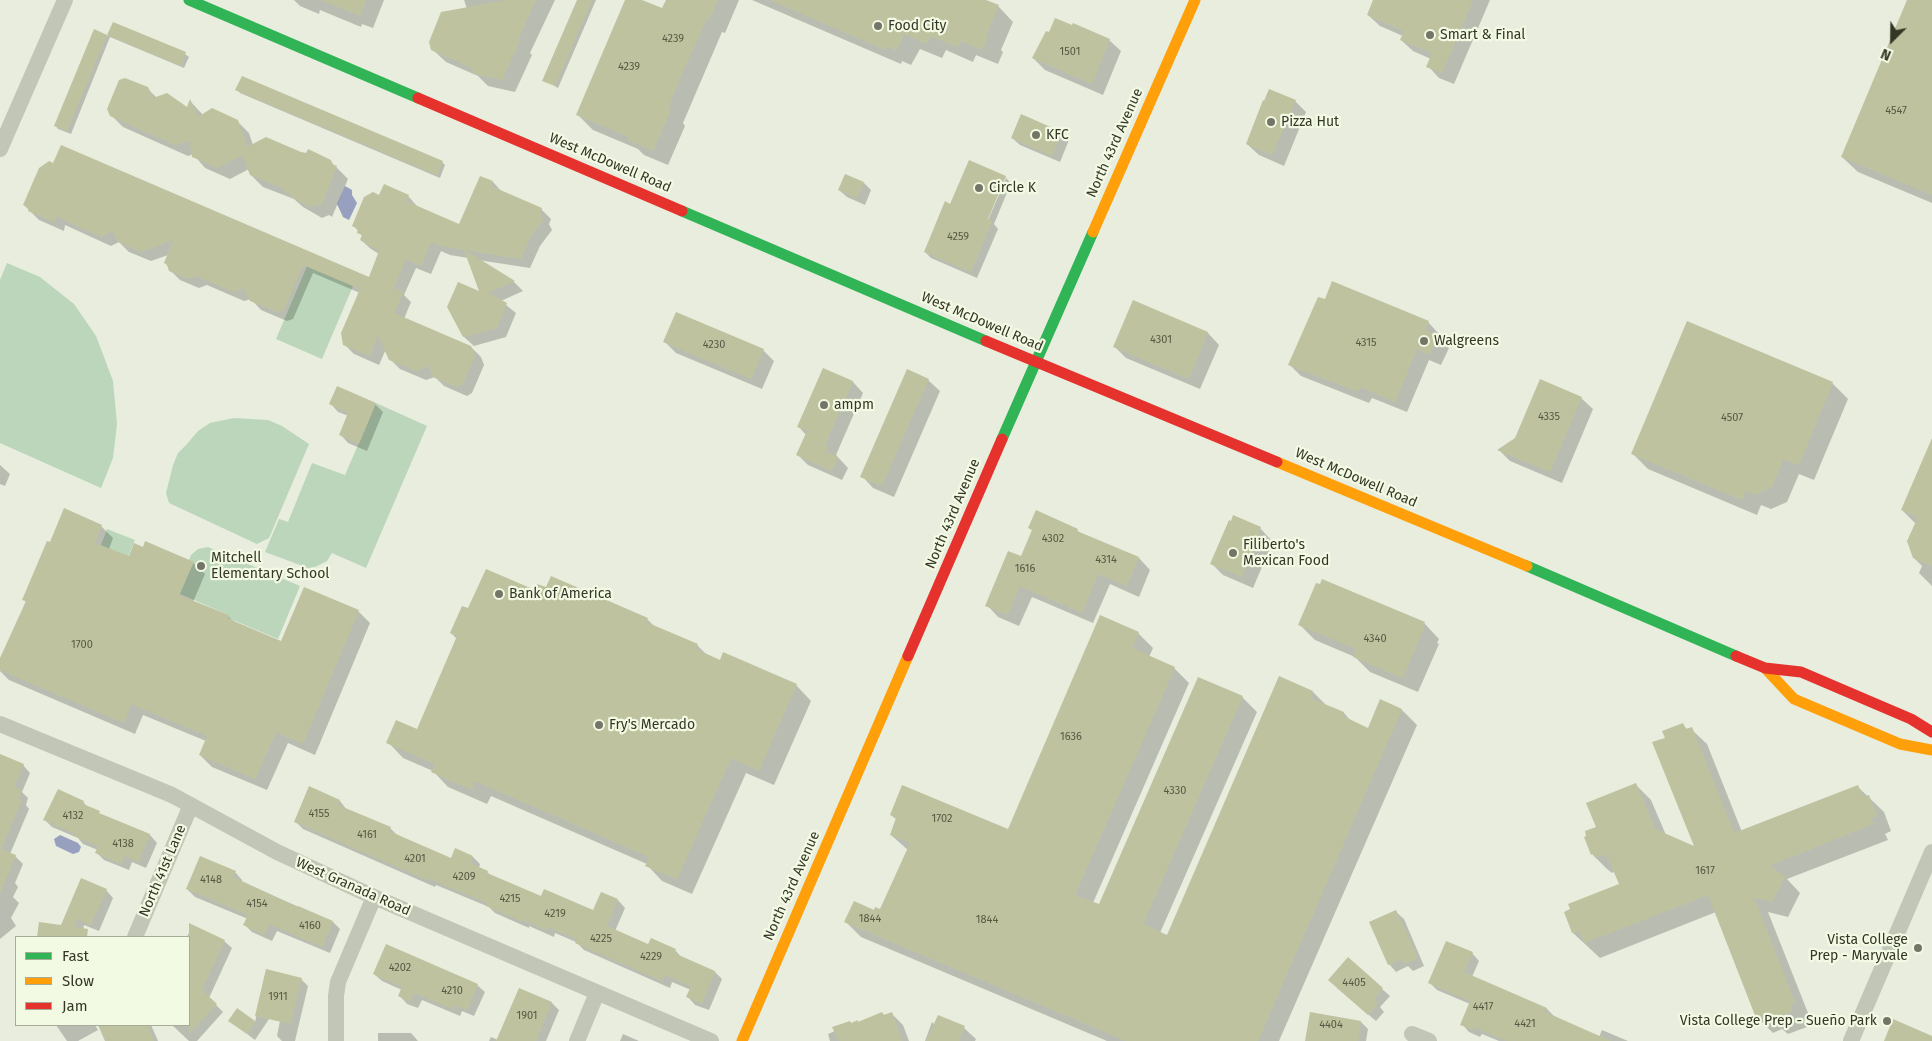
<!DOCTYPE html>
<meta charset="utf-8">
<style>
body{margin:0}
#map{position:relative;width:1932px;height:1041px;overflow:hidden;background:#e8edde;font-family:"Fira Sans",sans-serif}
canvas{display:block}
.legend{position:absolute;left:15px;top:936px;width:175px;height:90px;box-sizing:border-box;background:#f3fae4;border:1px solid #a7ac98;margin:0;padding:6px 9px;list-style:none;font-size:15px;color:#343626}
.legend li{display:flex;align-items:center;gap:10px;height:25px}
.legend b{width:25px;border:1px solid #a7ac98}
.north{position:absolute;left:1867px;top:15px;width:50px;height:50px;-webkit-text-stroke:4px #f3fae4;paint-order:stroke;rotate:203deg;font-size:14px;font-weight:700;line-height:20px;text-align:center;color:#343626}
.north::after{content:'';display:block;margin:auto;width:18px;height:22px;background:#343626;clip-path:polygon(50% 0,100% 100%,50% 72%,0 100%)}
</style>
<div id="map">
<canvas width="1932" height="1041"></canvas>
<ul class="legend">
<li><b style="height:6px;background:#30b455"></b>Fast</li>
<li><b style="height:6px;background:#ff9f0a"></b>Slow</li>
<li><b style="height:6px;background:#e5322d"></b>Jam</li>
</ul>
<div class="north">N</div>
</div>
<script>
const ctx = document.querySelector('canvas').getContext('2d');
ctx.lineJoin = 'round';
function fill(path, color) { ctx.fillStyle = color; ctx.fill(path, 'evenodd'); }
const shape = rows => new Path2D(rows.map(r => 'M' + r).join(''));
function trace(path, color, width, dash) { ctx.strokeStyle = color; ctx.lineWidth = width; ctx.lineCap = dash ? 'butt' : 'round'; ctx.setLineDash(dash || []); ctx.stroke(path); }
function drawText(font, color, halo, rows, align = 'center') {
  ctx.font = font + ' "Fira Sans",sans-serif'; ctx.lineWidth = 4.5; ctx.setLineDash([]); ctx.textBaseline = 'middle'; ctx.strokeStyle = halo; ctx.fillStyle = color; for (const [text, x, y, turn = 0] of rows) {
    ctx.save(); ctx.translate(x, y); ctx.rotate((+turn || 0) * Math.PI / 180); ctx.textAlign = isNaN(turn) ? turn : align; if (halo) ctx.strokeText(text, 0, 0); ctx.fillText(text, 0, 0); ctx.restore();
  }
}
fill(shape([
 [7,263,40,277,74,304,96,336,113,381,117,424,113,458,101,488,0,443,0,280],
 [307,266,353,286,322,359,276,339],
 [376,403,427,426,366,568,332,553,327,561,315,567,308,568,265,552,279,519,288,522,312,463,345,475],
 [234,418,268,420,282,426,309,444,269,538,257,544,169,503,166,493,173,465,178,453,187,444,198,431,210,423],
 [107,529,135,540,106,611,85,602,107,548,101,545],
 [208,547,300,586,278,639,228,618,229,615,180,594,193,562,189,560,191,555,198,549]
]), '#bbd6ba');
fill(shape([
 [345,186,352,190,352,195,357,203,349,220,343,217,337,204],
 [60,835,78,843,81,847,79,852,73,854,56,846,54,839]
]), '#98a0bf');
fill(shape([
 [294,0,384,0,373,28,362,24,361,27,320,10,319,14,300,6],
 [464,0,555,0,530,53,532,55,515,92,488,86,478,76,446,62,432,49,467,9],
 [578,0,596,0,558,88,544,80],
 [626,0,639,0,663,10,667,0,739,0,725,33,722,32,683,123,685,126,668,165,644,155,638,149,593,130,578,115],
 [752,0,983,0,998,6,1013,22,1001,50,1003,52,998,64,976,55,973,62,946,50,942,58,920,49,911,65,902,61,901,64],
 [1374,0,1490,0,1454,84,1439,78,1428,66,1431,59,1413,51,1401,40,1403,36,1380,26,1368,15],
 [1908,0,1932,0,1932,203,1858,172,1842,157],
 [113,23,185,54,189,57,184,68,110,37,71,134,58,129,55,125,95,31,108,36],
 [1109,40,1121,51,1103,95,1045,70,1033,58],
 [148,89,157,98,188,109,191,102,203,115,237,121,249,133,253,145,300,153,330,161,348,179,332,217,329,215,322,218,303,207,294,199,263,187,251,175,249,169,230,179,205,168,193,154,188,156,123,127,111,115],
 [237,89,442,162,445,165,440,178,240,93],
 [1295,101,1306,112,1284,166,1259,155,1247,144],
 [1021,116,1062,133,1069,140,1060,162,1020,145,1012,138],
 [481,177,493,182,502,192,541,209,551,219,549,224,552,230,540,246,530,268,478,260,514,282,523,291,501,301,516,313,506,337,474,346,464,337,481,293,468,258,450,255,441,251,431,274,416,268,404,295,411,302,404,319,471,347,481,357,484,365,472,393,467,396,444,386,435,377,426,380,400,369,390,359,386,349,379,365,354,354,344,344,360,293,313,273,293,319,287,321,261,310,251,299,244,301,207,285,199,288,180,280,170,270,168,255,151,261,129,252,119,242,111,246,65,225,64,231,39,220,24,205,369,279,379,254,371,249,361,240,363,237,354,226,380,196,408,196,417,206,417,207,460,226],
 [1005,177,1011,183,994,224,998,229,977,278,931,258,925,252,951,205],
 [1003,178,1006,178,986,225,984,224],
 [864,183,871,190,865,205,847,197,839,190],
 [1133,302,1208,333,1219,345,1200,389,1126,358,1115,347],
 [1428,322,1439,334,1438,337,1449,348,1441,365,1429,360,1407,412,1372,398,1369,403,1301,376,1290,365],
 [1687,323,1832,383,1848,399,1814,480,1799,474,1787,502,1771,509,1761,505,1757,515,1648,469,1633,454],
 [665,342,763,350,774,361,762,389,676,353],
 [824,370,853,382,863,393,836,455,848,468,842,480,808,465,798,455,806,435,799,427],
 [928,380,940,391,894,497,873,488,862,476],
 [1581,398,1593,409,1562,483,1510,461,1499,450],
 [331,404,375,404,383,412,367,451,348,443,341,435,349,416,338,412],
 [1932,441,1932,586,1919,573,1922,566,1914,558,1916,524,1902,510],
 [0,465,10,474,5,486,0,484],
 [101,526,113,538,109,549,130,557,193,563,205,574,193,602,228,616,235,623,282,642,358,611,370,623,315,755,288,743,267,790,212,767,200,755,206,741,143,715,135,734,9,680,0,671,0,661,26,602,23,599,51,544],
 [1030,528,1077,530,1081,534,1139,558,1150,570,1139,597,1110,584,1093,623,1032,597,1019,626,998,617,987,605,1022,558,1033,531],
 [1260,528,1271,540,1269,545,1271,546,1253,588,1223,575,1211,563],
 [535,592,647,619,655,627,697,645,707,655,721,661,796,685,811,701,774,785,746,773,692,894,662,881,647,865,647,864,491,796,487,804,448,787,433,771,403,758,388,742,417,731,457,639,451,633,469,610],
 [1424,623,1439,639,1437,643,1439,644,1418,692,1370,672,1355,657,1315,640,1300,625],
 [1138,633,1153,648,1149,657,1174,668,1189,683,1093,903,1100,905,1242,697,1257,712,1160,933,1168,936,1280,678,1313,692,1327,706,1344,713,1352,722,1368,730,1381,701,1402,710,1417,725,1279,1041,1107,1041,861,937,846,922,881,911,908,850,891,835,897,820,891,815,1008,831],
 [1683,725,1688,730,1691,729,1707,744,1742,832,1858,787,1884,812,1891,831,1885,834,1888,840,1787,879,1800,893,1788,917,1768,912,1810,1018,1804,1020,1807,1027,1788,1034,1782,1029,1773,1033,1757,1017,1716,912,1600,958,1573,933,1566,913,1620,885,1615,871,1612,873,1607,869,1592,854,1597,827,1636,785,1651,800,1666,835,1696,849,1666,739],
 [0,761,23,765,30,773,22,792,28,798,26,805,29,809,10,854,15,856,23,864,15,883,18,887,13,897,19,903,11,918,16,926,0,939],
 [310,788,340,801,347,810,390,828,398,836,452,859,456,850,473,857,480,864,479,868,487,872,492,876,542,897,594,911,618,900,625,908,615,931,649,946,675,950,682,958,715,972,722,979,709,1010,695,1005,688,997,691,990,672,982,670,988,584,950,576,942,555,933,554,937,529,926,529,928,495,913,489,907,436,885,435,887,303,829,295,821],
 [83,802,89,808,102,815,150,835,157,843,146,868,132,862,129,870,104,860,96,852,98,850,83,844,78,838,52,827,45,820],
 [235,872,242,880,242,882,333,922,340,929,330,953,277,931,272,941,252,932,245,925,248,919,195,897,187,889],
 [106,890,113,898,99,931,84,925,82,937,38,937,40,923,62,927],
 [1396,912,1404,919,1424,966,1413,971,1408,966,1396,972,1389,964],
 [192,926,224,941,232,948,209,998,223,1012,197,1041,189,1041,172,1025,189,1025,189,972,191,970,189,969,189,937,187,937],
 [1472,953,1479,961,1472,977,1547,1009,1554,1016,1599,1037,1602,1030,1628,1041,1499,1041,1482,1034,1480,1037,1469,1032,1462,1024,1470,1004,1437,990,1430,983],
 [267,971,301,979,308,986,295,1041,282,1041,277,1036,285,995,255,1040,230,1021,237,1010,255,1022],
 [374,974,477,985,485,992,474,1016,462,1011,460,1016,422,1000,418,1008,407,1004,400,996,402,990,382,981],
 [1337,988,1382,989,1390,996,1380,1007,1384,1012,1376,1021],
 [520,989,552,1003,559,1010,546,1041,489,1041,491,1037,498,1040],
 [891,1013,903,1025,909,1041,830,1041,828,1034,851,1024],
 [932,1022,935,1025,964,1028,976,1039,975,1041,925,1041],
 [1361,1022,1368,1029,1366,1041,1307,1041],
 [56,1025,95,1025,98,1030,78,1041,67,1041],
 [112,1025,151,1025,158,1041,106,1041,101,1029],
 [378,1033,411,1033,418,1041,378,1041],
 [623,1034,639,1041,620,1041]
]), '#0003');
fill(shape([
 [321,0,366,0,360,16],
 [507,0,536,0,518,40,520,41,502,80,474,74,470,67,431,50,429,42,441,12],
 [577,0,592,0,555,86,542,81],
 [625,0,642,0,662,8,666,0,718,0,709,19,707,18,681,76,668,108,671,110,653,151,628,140,629,137,576,115],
 [770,0,986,0,999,5,986,35,988,36,982,50,961,41,958,47,930,36,927,44,904,34,896,51,887,46,885,50],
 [1373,0,1473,0,1442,73,1426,67,1432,53,1400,40,1404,31,1367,15],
 [1907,0,1932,0,1932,195,1841,157],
 [1055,18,1072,25,1073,23,1110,39,1092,84,1032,58,1046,31,1049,32],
 [113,22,186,52,181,66,107,35],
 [94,29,107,35,67,131,54,126],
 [242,76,443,161,437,175,235,90],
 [125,78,148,87,153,98,167,93,187,107,190,99,198,117,212,108,238,120,247,147,266,137,301,152,306,153,308,149,331,160,333,165,337,166,321,206,316,205,310,207,290,196,289,193,284,191,285,189,250,175,242,155,218,168,192,157,189,141,175,145,110,116,107,109,119,80],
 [1269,89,1296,100,1272,155,1246,144,1263,100,1264,101],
 [1021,114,1062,132,1052,156,1011,138],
 [61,145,369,277,379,251,360,240,362,235,357,233,358,229,352,226,364,197,373,192,379,195,384,184,409,195,406,201,459,224,480,176,493,181,491,186,542,208,540,214,543,220,530,237,521,259,465,250,515,281,488,293,507,303,497,328,463,337,447,307,458,282,479,291,464,250,439,246,431,242,421,266,406,259,394,288,403,292,394,313,471,346,475,355,463,384,456,387,433,377,429,366,416,371,389,360,378,335,370,356,343,345,341,333,360,289,303,265,284,310,277,312,250,301,244,288,234,292,196,276,188,279,169,271,167,265,164,263,173,240,141,252,118,242,113,231,101,237,56,216,54,222,28,211,29,208,23,205,39,168,49,161,53,163],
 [969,160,1006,176,988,219,992,221,971,272,924,252,945,201,950,204],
 [845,174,864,182,857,198,838,190],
 [1332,281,1429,321,1425,330,1438,336,1430,355,1417,349,1395,402,1360,387,1358,392,1288,365,1318,297,1325,299],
 [1133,300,1208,332,1189,379,1113,347],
 [676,312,764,349,751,379,663,342],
 [1687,321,1833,382,1799,465,1783,459,1772,487,1755,495,1746,491,1742,500,1631,454],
 [823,368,853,381,825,445,829,447,826,452,838,457,832,471,796,455,807,431,797,427],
 [907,369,929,379,882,486,860,477],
 [1540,379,1582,397,1550,472,1497,450,1515,438],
 [337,386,376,403,359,444,339,435,348,413,329,404],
 [1932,438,1932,566,1913,558,1907,541,1918,517,1901,510],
 [64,508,102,525,95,543,129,556,134,543,143,547,145,541,194,562,179,595,229,615,228,618,236,622,281,641,304,587,359,610,303,744,276,732,255,779,199,755,207,736,131,704,124,723,0,670,0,658,26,601,22,600,47,541,50,542],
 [1036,510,1078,529,1077,531,1139,557,1127,586,1098,574,1082,613,1020,586,1008,615,985,606,1008,551,1021,556,1032,530,1028,528],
 [1233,515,1261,527,1258,533,1260,534,1242,577,1210,564,1229,520,1231,521],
 [486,569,535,590,537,584,546,587,551,576,648,618,646,622,698,644,696,649,720,660,723,652,797,684,759,771,731,758,677,879,645,866,649,857,475,781,472,790,431,772,435,764,386,743,396,720,417,729,457,636,450,633,462,606,468,608],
 [1322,579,1425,622,1423,627,1424,628,1403,678,1353,657,1356,649,1298,625,1316,583,1320,584],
 [1100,615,1139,632,1132,648,1175,667,1075,895,1099,904,1198,677,1243,696,1143,924,1167,935,1279,676,1313,691,1310,698,1344,712,1343,716,1368,728,1380,699,1402,709,1258,1041,1126,1041,844,922,854,901,874,910,875,907,880,909,910,843,890,835,896,818,890,815,902,785,1008,829],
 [1683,723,1686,729,1692,727,1734,833,1858,785,1863,797,1869,795,1877,816,1871,818,1873,824,1769,866,1785,876,1772,902,1754,897,1795,1003,1790,1005,1792,1011,1771,1020,1769,1013,1756,1018,1708,895,1584,943,1579,931,1572,933,1564,912,1570,909,1568,904,1619,884,1606,854,1595,858,1594,853,1591,855,1584,837,1586,836,1585,831,1596,827,1586,803,1636,783,1655,829,1694,846,1652,742,1665,738,1662,731],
 [0,754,24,764,14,787,22,790,18,799,22,800,1,849,16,855,0,893],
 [309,786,340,800,338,805,391,827,389,831,451,858,455,848,473,856,470,863,488,871,487,873,541,896,544,889,593,910,601,892,618,899,607,926,648,944,651,938,676,949,674,953,715,971,702,1004,686,997,691,986,665,975,662,981,575,943,577,939,548,927,546,930,522,920,521,921,486,906,487,903,428,878,427,880,294,822],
 [58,789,84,801,83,804,100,811,99,813,150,834,139,862,125,856,121,864,95,853,98,846,74,836,75,834,43,820],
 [200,856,236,871,233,877,298,907,298,906,333,921,322,947,269,924,264,935,243,925,248,915,186,889],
 [81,878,107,889,91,925,77,919,75,927,88,929,87,937,37,937,39,922,61,925],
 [1396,910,1418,958,1404,964,1402,959,1388,965,1369,922],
 [189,923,225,940,202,990,217,1004,189,1034],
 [1446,941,1473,952,1464,972,1547,1008,1545,1012,1611,1041,1507,1041,1474,1027,1473,1030,1460,1025,1470,1001,1428,983],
 [386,944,478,984,467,1010,455,1005,453,1009,414,993,410,1002,398,996,402,987,373,974],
 [1348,957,1383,988,1374,999,1378,1003,1368,1015,1328,980],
 [266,969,302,978,290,1024,255,1016],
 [519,988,552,1002,536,1041,496,1041],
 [237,1008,255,1021,247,1034,228,1021],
 [882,1012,884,1015,892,1012,902,1041,839,1041,832,1027,850,1021,851,1023,858,1020,858,1022],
 [1310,1012,1361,1021,1358,1041,1305,1041],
 [938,1015,965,1026,959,1041,926,1041],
 [1893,1019,1932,1036,1932,1041,1884,1041],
 [98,1025,148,1025,154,1041,105,1041]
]), '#bfc29e');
trace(shape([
 [0,149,65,0],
 [0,724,172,795,277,852,374,897,711,1041],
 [135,937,191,805],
 [1412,1034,1429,1041],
 [336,1041,336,996,338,982,374,897],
 [577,1041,597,993],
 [1851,1041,1932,852]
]), '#c2c6b7', 16);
trace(shape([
 [189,0,418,98],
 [682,211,986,341],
 [1002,439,1093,232],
 [1527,566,1736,656]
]), '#30b455', 11);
trace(shape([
 [1093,232,1195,0],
 [1277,462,1527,566],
 [1765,668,1794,699,1900,744,1932,750],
 [742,1041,908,656]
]), '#ff9f0a', 11);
trace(shape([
 [418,98,682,211],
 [986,341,1277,462],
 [908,656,1002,439],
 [1736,656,1765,668,1801,672,1911,719,1932,732]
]), '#e5322d', 11);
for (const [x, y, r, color] of [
 [878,26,5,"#737666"],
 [1430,35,5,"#737666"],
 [1271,122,5,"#737666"],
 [1036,135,5,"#737666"],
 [979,188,5,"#737666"],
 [1424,341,5,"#737666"],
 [824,405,5,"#737666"],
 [1233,553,5,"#737666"],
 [201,566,5,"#737666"],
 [499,594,5,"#737666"],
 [599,725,5,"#737666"],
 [1918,948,5,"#737666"],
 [1887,1021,5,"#737666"]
]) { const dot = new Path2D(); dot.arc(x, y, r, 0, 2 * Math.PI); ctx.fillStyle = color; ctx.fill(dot); trace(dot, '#f3fae4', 2); }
drawText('11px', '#575944', null, [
 ["4239",673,39],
 ["1501",1070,52],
 ["4239",629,67],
 ["4547",1896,111],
 ["4259",958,237],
 ["4301",1161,340],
 ["4315",1366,343],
 ["4230",714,345],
 ["4335",1549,417],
 ["4507",1732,418],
 ["4302",1053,539],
 ["4314",1106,560],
 ["1616",1025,569],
 ["4340",1375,639],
 ["1700",82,645],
 ["1636",1071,737],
 ["4330",1175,791],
 ["4155",319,814],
 ["4132",73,816],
 ["1702",942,819],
 ["4161",367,835],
 ["4138",123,844],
 ["4201",415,859],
 ["1617",1705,871],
 ["4209",464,877],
 ["4148",211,880],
 ["4215",510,899],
 ["4154",257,904],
 ["4219",555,914],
 ["1844",870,919],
 ["1844",987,920],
 ["4160",310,926],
 ["4225",601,939],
 ["4229",651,957],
 ["4202",400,968],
 ["4405",1354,983],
 ["4210",452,991],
 ["1911",278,997],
 ["4417",1483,1007],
 ["1901",527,1016],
 ["4421",1525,1024],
 ["4404",1331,1025]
]);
drawText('14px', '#343626', '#f3fae4', [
 ["Food City",888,26],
 ["Smart & Final",1440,35],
 ["Pizza Hut",1281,122],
 ["KFC",1046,135],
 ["Circle K",989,188],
 ["Walgreens",1434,341],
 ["ampm",834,405],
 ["Filiberto's",1243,545],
 ["Mexican Food",1243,561],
 ["Mitchell",211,558],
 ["Elementary School",211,574],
 ["Bank of America",509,594],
 ["Fry's Mercado",609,725],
 ["Vista College",1908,940,"right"],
 ["Prep - Maryvale",1908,956,"right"],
 ["Vista College Prep - Sueño Park",1877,1021,"right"]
], 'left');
drawText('14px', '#343626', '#f3fae4', [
 ["North 43rd Avenue",1115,143,-66],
 ["West McDowell Road",610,163,23],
 ["West McDowell Road",982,322,23],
 ["West McDowell Road",1356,478,23],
 ["North 43rd Avenue",953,514,-67],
 ["North 41st Lane",163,871,-67],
 ["North 43rd Avenue",792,886,-66],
 ["West Granada Road",353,887,24]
]);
</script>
